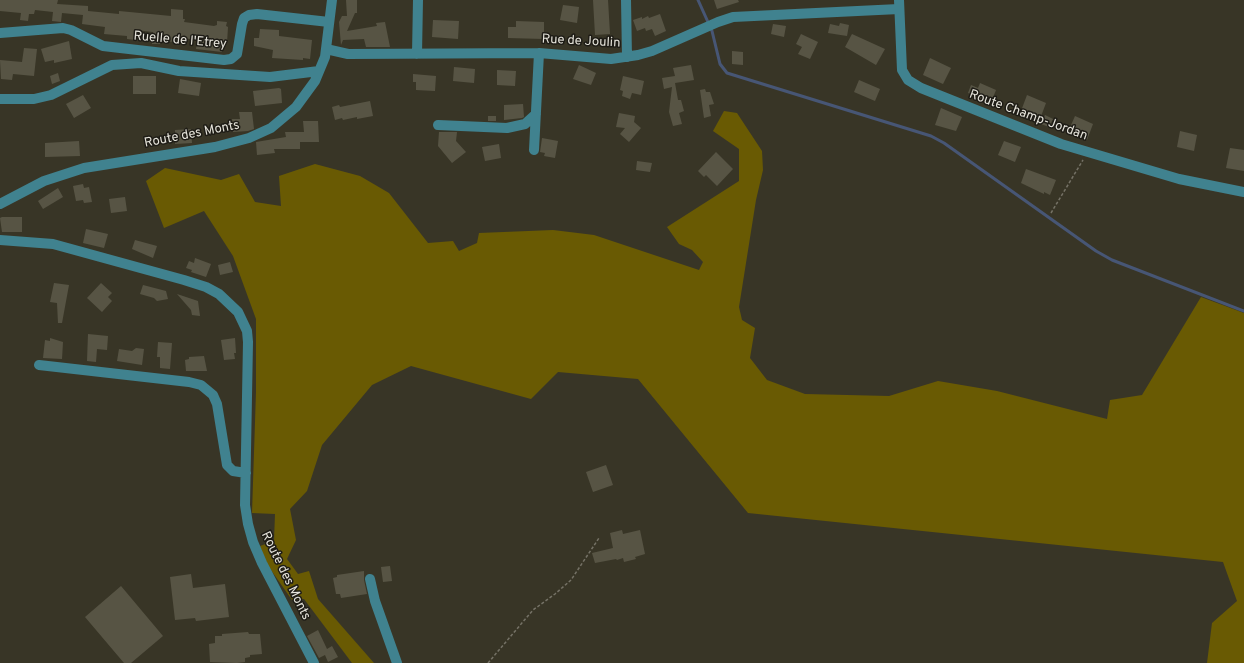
<!DOCTYPE html>
<style>
body{margin:0}
canvas{display:block;background:#383526}
</style>
<canvas width="1244" height="663"></canvas>
<script>
const ctx = document.querySelector('canvas').getContext('2d');
ctx.lineJoin = 'round';
function fill(path, color) { ctx.fillStyle = color; ctx.fill(path, 'evenodd'); }
const shape = rows => new Path2D(rows.map(r => 'M' + r).join(''));
function trace(path, color, width, dash) { ctx.strokeStyle = color; ctx.lineWidth = width; ctx.lineCap = dash ? 'butt' : 'round'; ctx.setLineDash(dash || []); ctx.stroke(path); }
function drawText(font, color, halo, rows, align = 'center') {
  ctx.font = font + ' Overpass,sans-serif'; ctx.lineWidth = 3; ctx.setLineDash([]); ctx.textBaseline = 'middle'; ctx.strokeStyle = halo; ctx.fillStyle = color; for (const [text, x, y, turn = 0] of rows) {
    ctx.save(); ctx.translate(x, y); ctx.rotate((+turn || 0) * Math.PI / 180); ctx.textAlign = isNaN(turn) ? turn : align; if (halo) ctx.strokeText(text, 0, 0); ctx.fillText(text, 0, 0); ctx.restore();
  }
}
fill(shape([
 [724,111,737,113,762,151,763,170,756,200,739,307,742,320,755,328,750,358,767,380,805,394,889,396,938,381,997,391,1107,419,1110,400,1142,395,1201,297,1244,313,1244,663,1207,663,1212,623,1237,601,1223,562,748,513,638,379,558,372,531,399,411,366,372,385,322,445,307,491,290,509,296,540,287,559,298,574,309,571,318,599,374,663,352,663,304,599,292,600,266,563,260,546,274,541,275,514,252,513,256,392,256,319,233,256,204,211,164,228,146,181,165,168,221,180,239,174,255,202,281,206,279,176,315,164,360,176,389,193,428,243,453,241,459,251,477,243,479,233,553,230,594,235,699,270,703,262,692,250,679,244,667,227,739,181,739,149,713,131]
]), '#695a03');
trace(shape([
 [698,0,712,31,720,64,727,73,931,136,944,143,1096,251,1112,260,1244,311]
]), '#475675', 3);
fill(shape([
 [0,0,58,0,57,4,88,6,88,11,119,14,119,11,171,16,171,9,183,10,183,19,185,19,184,22,214,26,217,25,217,21,227,22,226,26,228,27,227,43,223,43,222,52,196,49,197,40,183,38,182,40,176,40,176,42,161,41,160,44,152,44,153,32,136,30,135,40,127,39,127,36,104,34,105,27,82,24,83,15,62,13,61,22,52,21,53,12,35,10,34,14,29,14,28,21,20,20,21,13,0,11],
 [346,0,357,0,357,13,355,13,347,31,377,26,376,23,385,22,390,47,366,47,364,39,343,40,341,45,339,22,342,16,347,16],
 [593,0,608,0,610,34,595,35],
 [714,0,738,0,739,2,717,9],
 [563,5,579,7,577,23,560,20],
 [660,14,666,31,655,36,652,29,646,31,645,28,637,31,633,20,642,17,642,19,648,16,649,18],
 [433,20,459,21,458,39,432,37],
 [516,21,544,22,544,39,508,38,508,27,516,27],
 [840,23,849,25,847,36,828,33,830,24,839,26],
 [773,24,786,26,784,37,771,34],
 [260,29,279,30,279,36,312,40,310,59,303,58,303,60,272,58,273,50,254,46,254,38,259,38],
 [801,34,818,42,810,59,798,54,802,47,796,44],
 [852,34,885,49,876,65,845,47],
 [69,41,72,59,54,63,54,60,45,62,41,49],
 [24,48,37,49,34,76,13,74,12,80,1,79,0,60,22,62],
 [732,51,743,52,743,65,732,64],
 [930,58,951,68,943,84,923,75],
 [579,65,596,73,591,85,573,79],
 [691,65,694,80,675,83,678,100,681,100,684,111,679,113,682,124,673,126,669,112,672,87,664,89,662,78,675,76,673,68],
 [454,67,475,69,474,83,453,81],
 [497,70,516,71,515,86,497,85],
 [58,73,60,81,52,84,50,76],
 [413,74,436,76,435,91,416,90,416,82,413,82],
 [133,76,156,76,156,94,133,94],
 [623,76,644,81,641,95,632,93,630,99,622,96,623,91,620,90],
 [180,79,201,83,199,96,178,93],
 [859,80,880,89,875,101,854,92],
 [980,83,996,90,990,105,974,98,976,96,968,93,971,85,978,88],
 [279,88,281,89,282,103,255,106,253,91],
 [705,89,706,92,710,92,714,104,709,105,711,116,704,118,700,90],
 [83,95,91,108,74,118,66,104],
 [1027,95,1046,103,1040,119,1021,111],
 [370,101,373,116,357,119,357,117,343,120,342,118,335,120,332,107,339,105,340,107],
 [523,104,524,117,522,118,504,120,504,105],
 [941,108,962,117,956,131,935,125],
 [239,112,252,112,254,129,248,131,233,132,232,119,240,119],
 [619,113,635,116,634,122,641,128,629,142,620,134,625,128,616,127],
 [1045,115,1053,119,1049,127,1041,124],
 [488,116,496,116,496,121,488,121],
 [1075,116,1093,124,1087,140,1068,132],
 [303,121,318,121,319,142,300,142,300,149,274,149,275,153,257,155,256,142,286,137,285,132,304,132],
 [191,129,192,143,175,144,175,130],
 [1180,131,1197,135,1194,151,1177,147],
 [439,132,457,132,456,141,466,152,452,163,438,146],
 [542,138,558,141,555,158,544,156,545,153,540,152],
 [79,141,80,156,45,157,45,143],
 [1004,141,1021,147,1015,162,998,155],
 [499,144,501,158,485,161,482,147],
 [1230,148,1244,150,1244,171,1226,168],
 [716,152,733,169,717,186,706,175,704,177,698,171],
 [637,161,652,163,650,172,636,170],
 [1026,169,1056,180,1050,195,1044,192,1044,194,1021,183],
 [83,184,84,188,89,187,92,202,84,203,83,200,76,201,73,186],
 [58,188,63,197,43,209,38,201],
 [125,197,127,211,111,213,109,199],
 [2,217,22,217,22,232,2,232,0,218],
 [86,229,108,234,104,248,83,243],
 [135,240,157,246,153,258,132,249],
 [195,258,211,264,206,277,191,272,192,270,186,268,189,261,194,263],
 [230,262,233,272,220,275,218,265],
 [54,283,69,285,62,323,58,323,57,303,50,302],
 [101,283,112,293,108,297,112,301,102,312,87,298],
 [143,285,166,291,168,299,157,301,154,298,140,294],
 [177,294,198,301,200,316,192,315,191,310],
 [88,334,108,336,107,350,97,349,96,362,87,361],
 [50,338,63,342,62,359,43,358,45,340,50,341],
 [235,338,236,353,234,353,235,359,224,360,221,340],
 [158,342,172,343,170,369,160,368,160,357,157,357],
 [136,348,144,349,142,365,117,361,119,349,132,351],
 [204,356,207,371,186,371,185,360,189,359,189,357],
 [606,465,613,485,593,492,586,472],
 [622,530,623,534,640,530,645,554,635,557,636,559,624,562,623,558,617,560,616,559,595,563,592,553,613,548,610,533],
 [390,566,392,581,383,582,381,567],
 [364,571,364,580,367,594,341,598,340,594,336,594,333,578,337,577,337,575],
 [191,574,193,588,225,584,229,617,196,621,195,618,175,620,170,577],
 [121,586,163,636,131,663,124,663,85,617],
 [318,630,327,649,332,646,338,657,328,662,325,655,319,658,307,636],
 [248,632,249,634,260,634,262,654,250,655,250,657,245,658,245,662,237,663,210,662,209,644,215,643,215,636,222,636,222,634]
]), '#575444');
trace(shape([
 [1051,213,1083,160],
 [488,663,533,610,555,594,571,580,599,538]
]), '#757266', 1.5, [3, 2]);
trace(shape([
 [626,0,627,57],
 [899,0,902,70,908,80,921,88,1061,144,1179,179,1244,192],
 [0,33,63,28,71,30,103,46,224,60,231,59,237,54,242,24,244,18,249,15,257,14,329,22],
 [326,49,348,54,539,53,611,59,638,55,652,51,718,22,733,17,899,9],
 [417,54,418,0],
 [0,99,34,99,51,95,112,65,141,63,179,71,270,77,319,71],
 [438,125,507,128,525,124,536,114],
 [534,150,539,53],
 [0,204,44,181,84,168,215,147,249,138,271,128,296,107,315,81,325,57,332,0],
 [0,240,53,244,184,280,206,287,219,294,238,312,247,331,248,342,245,505,248,524,253,542,262,563,314,663],
 [39,365,189,382,201,385,213,395,217,404,227,465,233,471,246,473],
 [370,579,375,601,397,663]
]), '#40828f', 10);
drawText('13px', '#e5e3da', '#1e1c16', [
 ["Ruelle de l'Etrey",180,41,5],
 ["Rue de Joulin",581,42,3],
 ["Route Champ-Jordan",1028,116,20],
 ["Route des Monts",192,135,-11],
 ["Route des Monts",285,576,64]
]);
</script>
